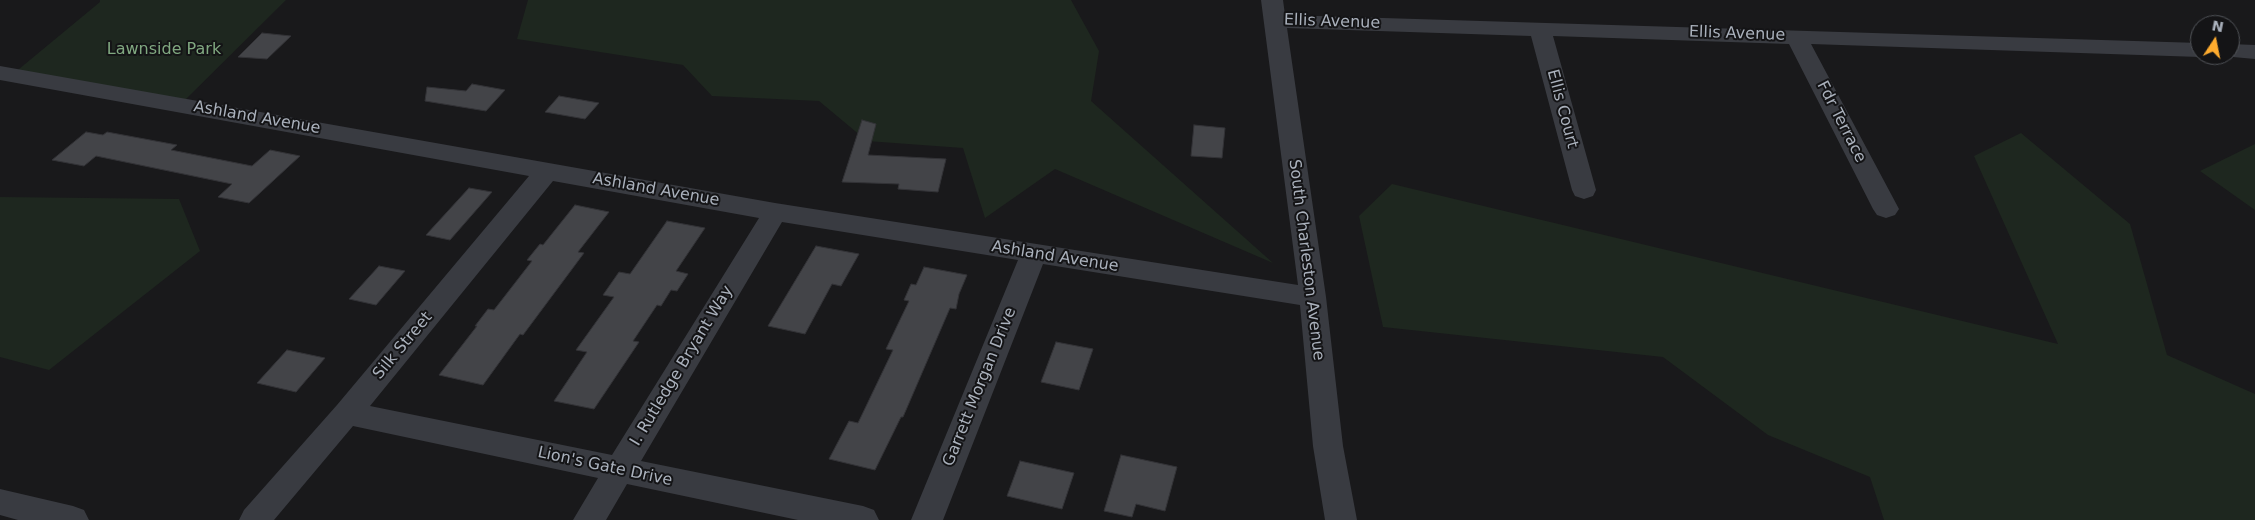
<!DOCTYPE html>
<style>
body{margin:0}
#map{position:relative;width:2255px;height:520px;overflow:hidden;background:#19191b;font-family:"DejaVu Sans",sans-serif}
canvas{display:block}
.north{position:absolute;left:2190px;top:15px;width:50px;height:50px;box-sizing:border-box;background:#141416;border:1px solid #505358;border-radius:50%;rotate:11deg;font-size:14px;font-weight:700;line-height:20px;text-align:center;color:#aab1bc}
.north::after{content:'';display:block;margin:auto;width:18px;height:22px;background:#feab2e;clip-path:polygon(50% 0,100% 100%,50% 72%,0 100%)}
</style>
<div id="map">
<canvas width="2255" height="520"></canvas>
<div class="north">N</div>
</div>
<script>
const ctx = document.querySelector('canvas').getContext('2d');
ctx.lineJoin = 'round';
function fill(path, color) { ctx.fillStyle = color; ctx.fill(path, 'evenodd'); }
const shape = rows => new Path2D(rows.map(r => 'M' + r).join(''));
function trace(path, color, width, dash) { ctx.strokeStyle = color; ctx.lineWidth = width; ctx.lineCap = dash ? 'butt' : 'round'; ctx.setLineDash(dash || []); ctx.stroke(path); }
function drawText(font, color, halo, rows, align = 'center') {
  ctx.font = font + ' "DejaVu Sans",sans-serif'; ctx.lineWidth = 4; ctx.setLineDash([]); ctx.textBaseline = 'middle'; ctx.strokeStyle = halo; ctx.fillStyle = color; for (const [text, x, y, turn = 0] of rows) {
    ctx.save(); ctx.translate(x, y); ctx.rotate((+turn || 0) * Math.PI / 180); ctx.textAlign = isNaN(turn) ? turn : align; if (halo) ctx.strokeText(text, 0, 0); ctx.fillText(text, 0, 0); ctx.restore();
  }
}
fill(shape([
 [100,0,286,0,181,104,13,74,100,2],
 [528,0,1071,0,1099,51,1091,101,1273,263,1055,169,985,218,963,148,867,141,819,101,712,96,683,65,517,39],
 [2021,133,2130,224,2167,355,2255,394,2255,520,1884,520,1870,477,1768,435,1663,357,1383,327,1359,216,1392,184,2058,344,1974,156],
 [2255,144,2255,210,2200,171],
 [0,197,179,199,200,251,49,370,0,357]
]), '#1e271f');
const building = shape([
 [262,33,291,36,267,59,238,57,262,33],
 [472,84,505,90,486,111,425,101,427,87,466,91,472,84],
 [559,96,599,103,585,119,545,112,559,96],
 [862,120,876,124,868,155,946,159,938,192,898,189,899,184,842,182,862,120],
 [1194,125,1225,128,1222,158,1191,156,1194,125],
 [86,132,103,135,107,132,177,145,171,150,252,166,270,150,300,156,249,203,218,197,232,184,96,156,84,166,52,160,86,132],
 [469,188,492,192,450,240,426,235,469,188],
 [575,205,609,212,578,252,584,253,523,335,520,334,483,385,439,375,477,326,475,326,488,309,494,310,532,261,527,260,540,244,543,245,575,205],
 [667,221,705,228,676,271,688,274,677,291,671,290,661,306,657,305,633,341,639,342,594,409,554,401,587,352,576,350,614,297,603,295,619,272,630,274,667,221],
 [816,246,859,254,841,286,832,284,805,334,768,326,816,246],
 [379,266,405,271,376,305,349,299,379,266],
 [924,267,967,275,959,294,956,309,950,308,903,417,901,417,875,470,829,459,849,421,858,423,893,350,886,349,909,301,904,300,911,284,916,285,924,267],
 [1056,342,1093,349,1079,390,1041,382,1056,342],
 [287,350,325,358,296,392,257,383,287,350],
 [1121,455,1177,467,1165,511,1136,504,1132,517,1104,511,1121,455],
 [1020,461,1074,473,1062,509,1007,496,1020,461]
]);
fill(building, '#434448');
trace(building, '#333337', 1);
fill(shape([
 [1261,0,1283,0,1285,15,2200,43,2200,55,2207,55,2200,57,1811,44,1899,209,1895,215,1886,218,1877,215,1873,209,1789,44,1553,36,1596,190,1593,196,1584,199,1575,196,1572,190,1531,36,1287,28,1326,297,1343,446,1357,520,1325,520,1313,446,1300,305,1043,264,943,520,911,520,1018,260,782,222,641,461,863,506,874,510,879,520,798,520,627,484,606,520,573,520,598,478,353,426,274,520,239,520,244,510,337,405,529,176,0,80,0,66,775,203,1298,285,1261,0],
 [553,181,759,218,612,455,370,406,553,181],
 [2230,44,2255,45,2255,59,2222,56,2230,55,2230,44],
 [0,489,73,506,84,510,89,520,18,520,0,515,0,489]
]), '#393b41');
drawText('16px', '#aab1bc', '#141416', [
 ["Ellis Avenue",1332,22,2],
 ["Ellis Avenue",1737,34,2],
 ["Ellis Court",1562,109,75],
 ["Ashland Avenue",257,118,10],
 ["Fdr Terrace",1841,122,63],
 ["Ashland Avenue",656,190,10],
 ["Ashland Avenue",1055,257,9],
 ["South Charleston Avenue",1306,260,83],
 ["Silk Street",403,346,-50],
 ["I. Rutledge Bryant Way",682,366,-59],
 ["Garrett Morgan Drive",980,387,-68],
 ["Lion's Gate Drive",605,467,12]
]);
drawText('16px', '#80a880', '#141416', [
 ["Lawnside Park",164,50]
]);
</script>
